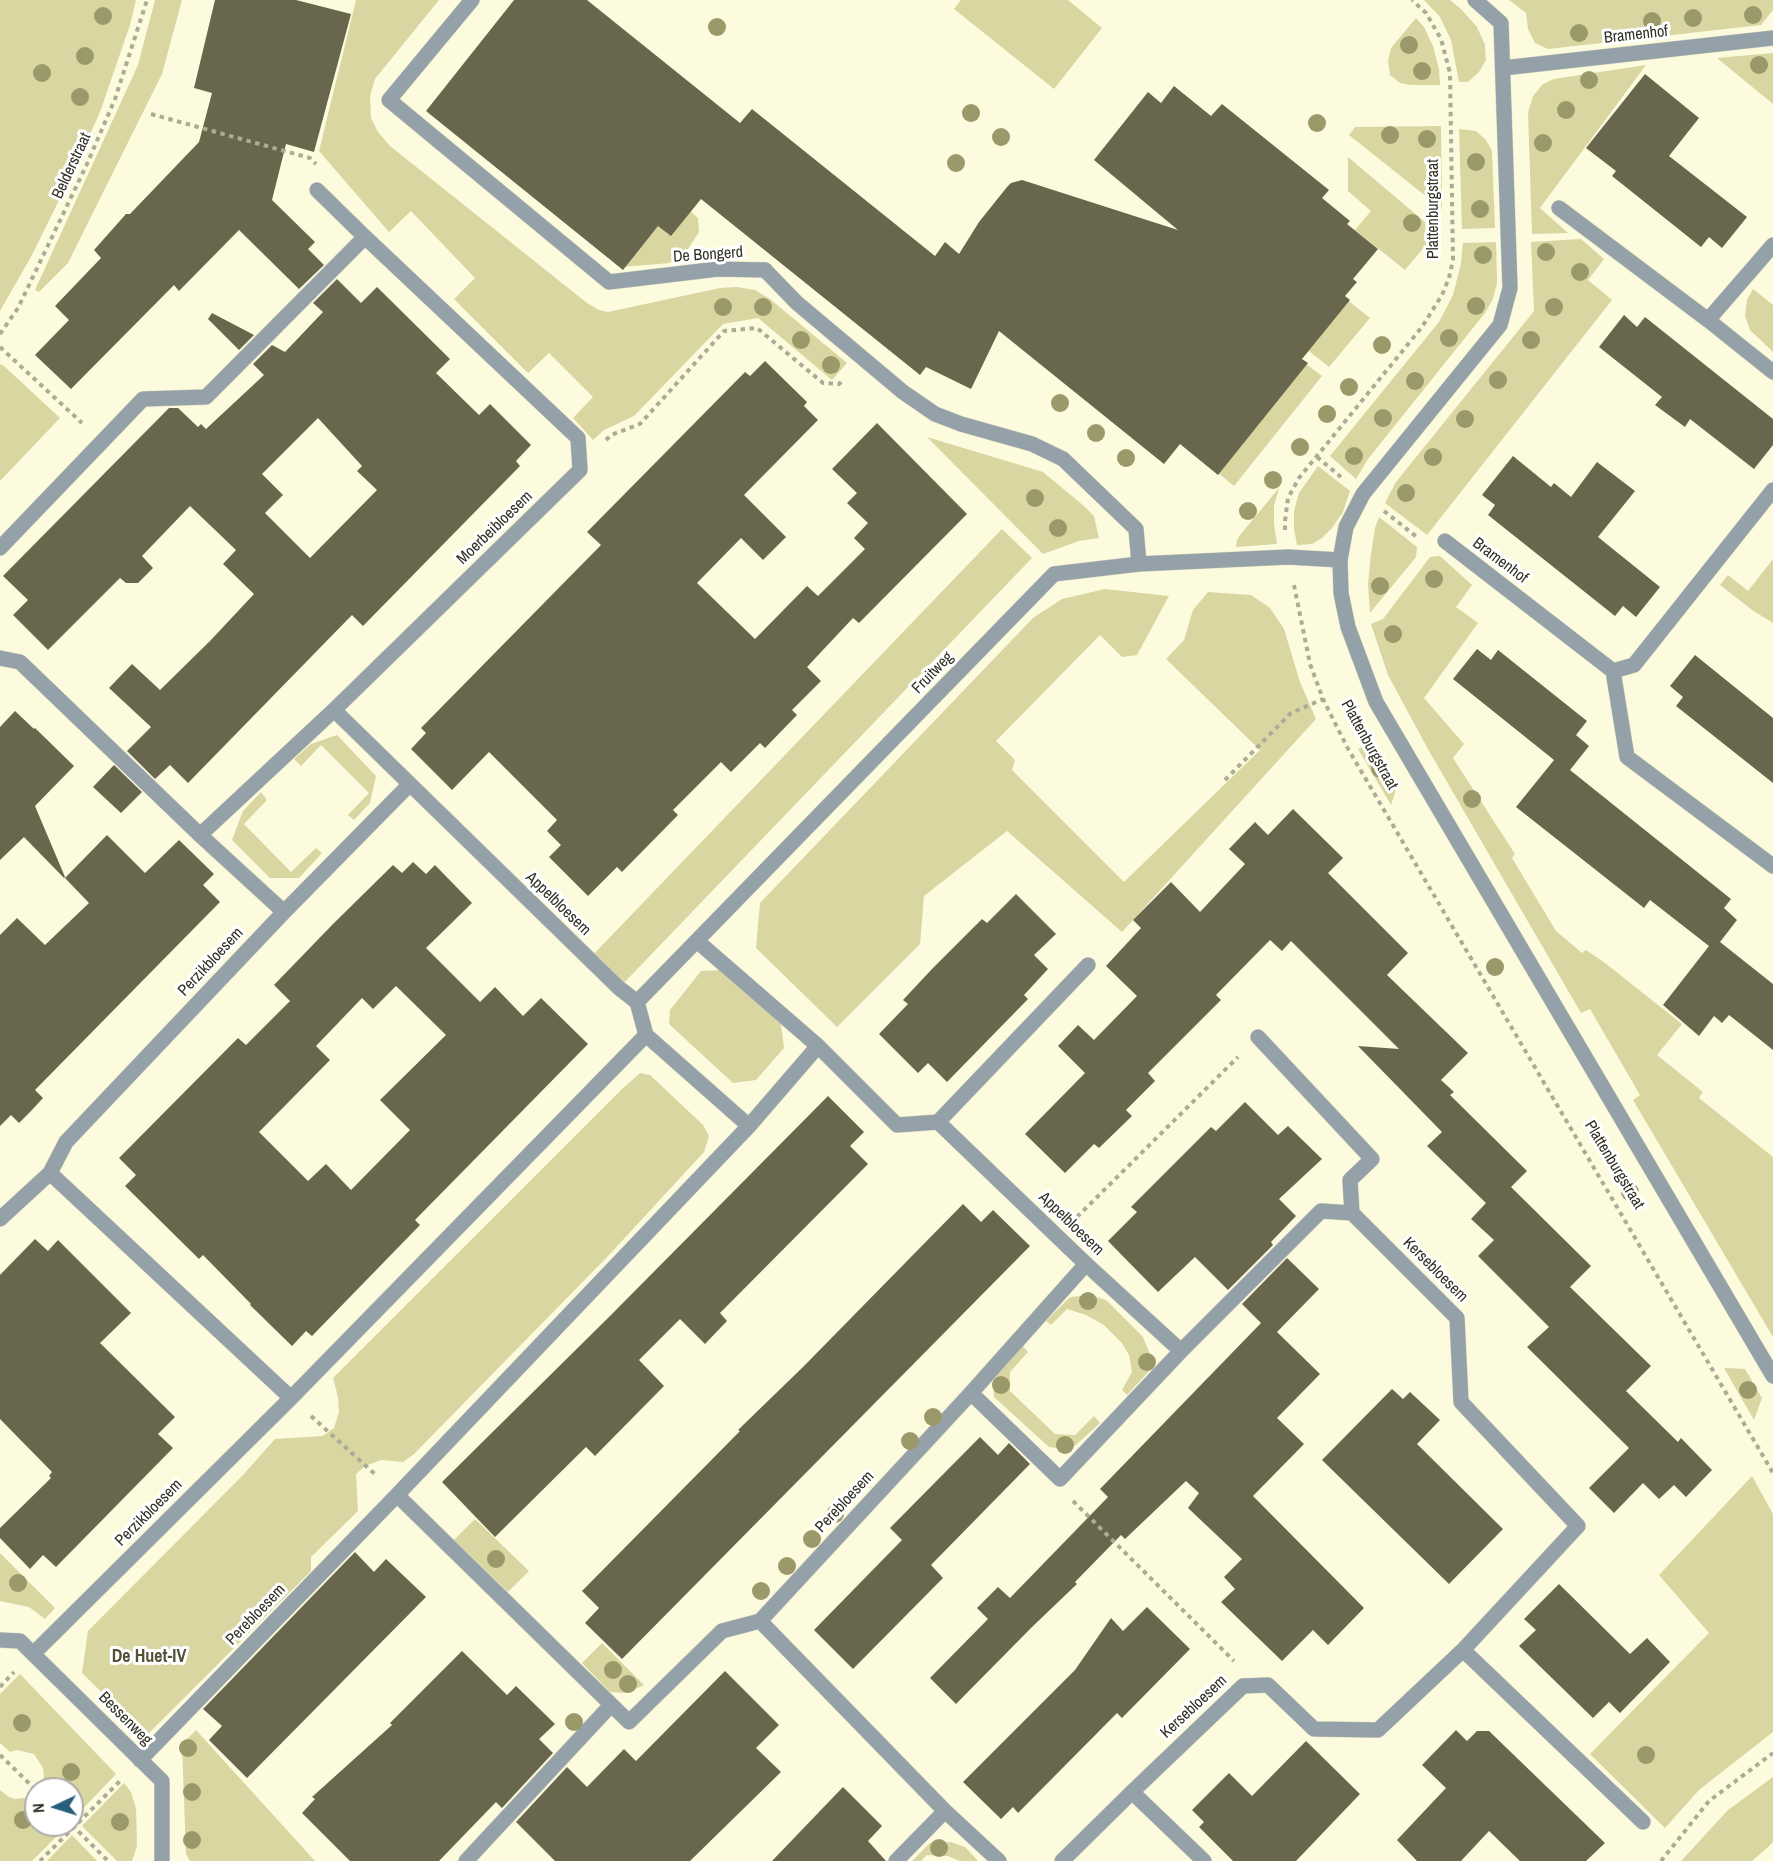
<!DOCTYPE html>
<style>
body{margin:0}
#map{position:relative;width:1773px;height:1861px;overflow:hidden;background:#fcfbde;font-family:"Archivo Narrow",sans-serif}
canvas{display:block}
.north{position:absolute;left:24px;top:1777px;width:60px;height:60px;box-sizing:border-box;background:#fff;border:2px solid #adaca8;border-radius:50%;rotate:266deg;font-size:16px;font-weight:700;line-height:24px;text-align:center;color:#313025}
.north::after{content:'';display:block;margin:auto;width:21px;height:27px;background:#295e7a;clip-path:polygon(50% 0,100% 100%,50% 72%,0 100%)}
</style>
<div id="map">
<canvas width="1773" height="1861"></canvas>
<div class="north">N</div>
</div>
<script>
const ctx = document.querySelector('canvas').getContext('2d');
ctx.lineJoin = 'round';
function fill(path, color) { ctx.fillStyle = color; ctx.fill(path, 'evenodd'); }
const shape = rows => new Path2D(rows.map(r => 'M' + r).join(''));
function trace(path, color, width, dash) { ctx.strokeStyle = color; ctx.lineWidth = width; ctx.lineCap = dash ? 'butt' : 'round'; ctx.setLineDash(dash || []); ctx.stroke(path); }
function drawText(font, color, halo, rows, align = 'center') {
  ctx.font = font + ' "Archivo Narrow",sans-serif'; ctx.lineWidth = 6; ctx.setLineDash([]); ctx.textBaseline = 'middle'; ctx.strokeStyle = halo; ctx.fillStyle = color; for (const [text, x, y, turn = 0] of rows) {
    ctx.save(); ctx.translate(x, y); ctx.rotate((+turn || 0) * Math.PI / 180); ctx.textAlign = isNaN(turn) ? turn : align; if (halo) ctx.strokeText(text, 0, 0); ctx.fillText(text, 0, 0); ctx.restore();
  }
}
fill(shape([
 [0,0,136,0,130,25,100,112,71,176,32,255,0,311],
 [155,0,182,0,162,74,68,263,39,292,35,290,138,65],
 [356,0,439,0,375,79,370,96,371,118,378,132,390,146,587,303,599,310,608,312,720,288,737,287,755,290,770,299,847,363,832,380,758,318,723,324,634,416,604,430,593,440,573,418,593,397,549,353,528,373,454,299,475,278,411,211,389,232,319,151],
 [961,0,1068,0,1102,28,1054,89,954,9],
 [1424,0,1450,0,1461,9,1477,27,1485,45,1486,60,1479,72,1468,82,1459,82,1451,40,1440,17],
 [1509,0,1773,0,1773,10,1761,25,1548,49,1535,43,1528,29,1526,13],
 [1416,18,1424,27,1433,46,1439,69,1440,85,1411,85,1400,83,1390,75,1388,61,1391,48],
 [1773,53,1773,104,1717,58],
 [1646,65,1540,208,1568,233,1532,234,1528,112,1533,96,1543,84,1554,79],
 [1441,126,1442,209,1349,135,1355,127],
 [1459,129,1476,131,1486,140,1492,151,1495,228,1462,229],
 [1348,157,1425,222,1426,245,1405,270,1355,230,1371,211,1348,191],
 [676,199,698,218,699,232,686,252,669,263,623,267],
 [1581,239,1604,259,1588,280,1612,300,1427,535,1385,503,1389,495,1396,482,1534,311,1531,242],
 [1496,242,1497,283,1493,299,1485,313,1368,459,1356,479,1330,456,1439,322,1453,295,1461,263,1463,243],
 [1753,289,1773,305,1773,352,1750,330,1745,316,1747,300],
 [1346,299,1370,318,1329,367,1305,348],
 [0,364,4,366,60,418,0,481],
 [1306,364,1322,376,1234,486,1217,472],
 [927,437,1043,472,1084,506,1094,516,1099,538,1079,541,1043,554],
 [1318,466,1350,491,1343,512,1332,528,1322,538,1312,544,1297,545,1294,529,1294,511,1299,493],
 [1279,488,1274,506,1274,524,1277,544,1236,547,1237,540,1240,535],
 [1379,517,1417,547,1416,557,1370,613,1368,584,1371,554,1375,528],
 [1002,529,1032,558,619,988,589,959],
 [1440,556,1472,585,1456,607,1478,623,1424,698,1464,744,1453,758,1515,854,1512,858,1556,931,1582,953,1586,950,1605,963,1682,1024,1657,1055,1703,1092,1699,1098,1773,1157,1773,1337,1633,1100,1640,1095,1590,1009,1581,1013,1429,751,1388,675,1371,624,1383,619,1430,557],
 [1773,559,1773,623,1752,610,1720,585,1728,575,1748,591],
 [1105,589,1169,596,1137,655,1122,657,1100,635,996,741,1015,760,1012,770,1124,882,1260,750,1166,659,1184,640,1193,610,1208,592,1251,595,1270,608,1284,629,1300,682,1316,719,1122,932,1007,831,924,896,920,944,837,1027,756,948,760,903,1033,618,1062,599],
 [337,735,376,776,370,803,354,820,348,815,369,793,321,745,301,766,294,759,311,744],
 [1365,746,1367,750,1380,754,1398,783,1391,805,1358,749],
 [261,792,267,800,244,824,291,872,316,848,322,853,299,878,270,878,232,840,243,811],
 [723,970,781,1024,784,1048,756,1080,733,1083,669,1024,670,1010,701,971],
 [640,1073,650,1075,703,1125,709,1136,704,1152,609,1255,414,1454,403,1462,381,1460,365,1466,356,1474,358,1511,311,1557,311,1571,146,1736,82,1673,88,1631,243,1475,275,1439,323,1436,334,1428,339,1412,338,1397,333,1378,621,1090],
 [1091,1295,1106,1300,1143,1337,1151,1357,1150,1370,1127,1395,1122,1390,1132,1372,1129,1355,1122,1343,1104,1325,1086,1315,1067,1309,1051,1325,1046,1321,1070,1297],
 [1023,1346,1028,1352,1010,1372,1010,1391,1055,1434,1075,1435,1094,1416,1100,1423,1076,1445,1063,1449,1049,1447,994,1397,993,1385,997,1371],
 [1724,1368,1745,1369,1762,1398,1754,1420],
 [1752,1476,1773,1514,1773,1732,1699,1790,1665,1828,1590,1754,1709,1633,1659,1575],
 [475,1519,529,1571,508,1592,454,1540],
 [0,1553,55,1608,45,1619,29,1607,0,1601],
 [602,1643,644,1685,627,1693,610,1692,582,1663],
 [20,1674,116,1774,74,1818,72,1816,72,1789,46,1789,42,1784,44,1776,43,1768,34,1754,17,1750,10,1752,0,1743,0,1694],
 [196,1730,315,1861,190,1861,186,1854,182,1744],
 [1773,1777,1773,1842,1768,1847,1752,1861,1681,1861,1728,1810],
 [124,1783,131,1792,136,1808,137,1846,132,1861,117,1861,82,1826],
 [0,1790,9,1797,15,1799,31,1797,36,1802,36,1825,60,1825,64,1829,32,1861,0,1861],
 [72,1835,97,1861,47,1861],
 [951,1842,965,1847,978,1861,960,1861,948,1856,927,1855,921,1861,912,1861,930,1843]
]), '#d9d6a1');
fill(shape([
 [215,0,296,0,351,14,314,152,286,144,272,200,315,242,308,249,324,265,299,289,239,230,179,291,174,285,71,389,35,355,69,320,55,306,101,258,94,250,126,214,130,214,199,142,212,93,194,88],
 [514,0,587,0,740,123,752,109,935,256,945,242,959,254,979,222,1007,187,1011,183,1022,180,1178,230,1094,160,1148,92,1161,103,1174,86,1211,116,1222,104,1329,190,1322,198,1350,221,1347,224,1378,249,1353,279,1357,282,1345,296,1350,300,1302,359,1308,363,1218,475,1180,444,1164,464,999,331,971,389,926,367,920,375,701,199,671,236,658,226,623,270,426,111],
 [1645,74,1699,118,1669,156,1747,217,1722,248,1709,237,1701,247,1612,176,1616,171,1586,148],
 [337,279,361,303,377,287,450,359,436,373,479,415,490,404,531,445,516,461,520,466,363,626,352,615,188,783,170,765,155,779,127,751,151,727,109,688,132,664,160,690,210,641,254,594,223,564,236,550,190,506,142,556,153,568,138,583,126,583,120,578,48,650,13,615,28,600,3,576,169,408,178,408,198,427,201,424,206,429,264,375,253,364,272,345,285,352,323,312,313,303],
 [318,418,362,466,357,471,377,490,310,558,265,513,283,495,262,474],
 [212,313,254,335,239,350,208,319],
 [1624,315,1637,327,1645,317,1773,419,1773,445,1754,469,1690,419,1685,427,1655,405,1662,397,1599,347],
 [765,361,807,402,804,406,818,420,744,495,786,537,763,560,741,538,697,583,755,639,807,586,818,596,865,549,854,538,868,523,847,503,857,493,832,469,877,423,967,514,859,623,853,618,807,667,821,681,792,710,797,715,765,748,760,743,731,772,721,762,673,810,678,815,622,872,617,867,588,896,549,857,561,845,547,831,557,820,489,752,452,790,411,749,426,733,421,728,601,545,587,532,745,372,750,376],
 [1513,456,1551,487,1554,483,1571,497,1597,462,1635,491,1598,537,1660,587,1636,617,1623,606,1615,616,1488,515,1495,505,1482,495],
 [1477,649,1491,660,1498,650,1587,721,1576,735,1589,746,1570,770,1731,899,1724,908,1737,920,1720,942,1773,984,1773,1050,1729,1015,1722,1023,1714,1016,1699,1036,1663,1005,1709,946,1650,900,1644,908,1516,807,1554,760,1453,679],
 [1695,655,1773,718,1773,783,1676,706,1683,697,1670,686],
 [15,711,34,729,35,728,74,766,35,806,65,877,64,878,24,837,0,860,0,727],
 [114,765,142,792,121,813,93,787],
 [1293,809,1343,858,1328,873,1408,953,1387,975,1468,1053,1441,1080,1454,1092,1450,1095,1527,1171,1511,1187,1591,1266,1570,1287,1651,1366,1626,1391,1678,1442,1681,1438,1712,1470,1686,1497,1674,1485,1659,1499,1643,1483,1614,1513,1589,1488,1629,1448,1527,1347,1549,1327,1478,1256,1494,1240,1471,1219,1486,1203,1427,1146,1442,1132,1358,1046,1399,1049,1291,941,1282,951,1270,940,1216,995,1221,1000,1148,1073,1155,1081,1126,1110,1132,1116,1099,1148,1094,1144,1065,1173,1025,1134,1085,1073,1058,1046,1078,1025,1094,1040,1137,996,1106,966,1141,928,1133,920,1171,882,1200,912,1245,864,1229,849,1255,822,1268,835],
 [107,835,145,873,179,840,214,874,203,885,220,902,35,1090,43,1098,31,1111,19,1123,11,1115,0,1126,0,935,17,918,45,945,89,903,65,878],
 [413,862,426,874,435,865,472,903,426,948,480,1002,495,987,523,1016,541,998,588,1044,415,1220,420,1225,312,1336,306,1331,292,1346,250,1305,251,1304,203,1255,199,1259,125,1186,136,1175,119,1158,238,1038,246,1045,290,1001,274,985,333,924,393,865,402,873],
 [396,986,446,1035,380,1100,410,1130,351,1190,326,1164,308,1181,259,1132,330,1060,316,1046,362,998,373,1009],
 [1016,894,1056,934,1034,955,1048,969,1024,995,1028,999,947,1082,928,1063,918,1073,879,1034,908,1004,903,1000,932,969,982,919,987,923],
 [828,1096,864,1132,850,1146,868,1164,720,1313,727,1321,705,1344,680,1319,639,1360,664,1386,595,1456,586,1447,495,1537,442,1482,609,1317],
 [1245,1102,1278,1135,1288,1126,1322,1159,1279,1199,1296,1216,1271,1242,1273,1245,1228,1290,1195,1257,1158,1292,1108,1241,1137,1212,1131,1207,1211,1127,1216,1131],
 [963,1204,981,1222,993,1210,1030,1246,622,1659,585,1623,599,1608,582,1591,740,1431,738,1430,803,1367],
 [35,1239,48,1251,58,1240,131,1313,100,1343,175,1417,158,1434,173,1448,56,1567,43,1555,30,1569,0,1538,0,1528,51,1478,49,1476,52,1472,0,1419,0,1275],
 [1287,1258,1319,1289,1277,1332,1320,1374,1277,1418,1304,1444,1253,1496,1364,1608,1328,1645,1313,1630,1282,1661,1221,1602,1235,1589,1224,1577,1242,1559,1188,1508,1199,1493,1186,1481,1125,1539,1121,1535,1075,1582,1077,1584,1032,1627,956,1704,930,1678,988,1619,977,1608,998,1587,1010,1598,1108,1497,1100,1489,1261,1323,1242,1304],
 [1392,1389,1403,1399,1410,1392,1440,1420,1417,1444,1503,1529,1449,1584,1322,1460],
 [980,1437,998,1455,1009,1443,1030,1464,931,1565,943,1578,853,1669,814,1630,902,1540,890,1528],
 [355,1552,374,1572,386,1559,426,1597,247,1778,209,1740,222,1726,203,1709],
 [1559,1584,1630,1654,1647,1638,1670,1662,1620,1713,1609,1702,1593,1718,1519,1646,1536,1630,1524,1619],
 [1147,1607,1190,1649,1122,1718,1117,1713,1018,1813,1013,1807,1001,1819,963,1782,1075,1670,1111,1618,1123,1631],
 [462,1651,507,1695,516,1686,555,1724,539,1739,553,1753,502,1808,496,1802,439,1861,350,1861,302,1813,315,1799,312,1797,392,1725,390,1723],
 [725,1671,779,1725,756,1748,781,1772,690,1861,555,1861,516,1822,567,1767,587,1787,624,1749,636,1761],
 [1456,1730,1467,1741,1477,1731,1489,1731,1605,1843,1586,1861,1520,1861,1489,1831,1461,1861,1417,1861,1397,1840,1446,1788,1422,1765],
 [1306,1741,1360,1794,1296,1861,1233,1861,1199,1827,1204,1822,1192,1810,1229,1773,1252,1796],
 [843,1787,882,1826,868,1841,886,1861,772,1861]
]), '#68664d');
const service = shape([
 [472,0,389,100,609,282,718,269,765,270]
]);
const minor = shape([
 [1503,68,1773,38],
 [317,190,365,237],
 [1559,208,1708,320,1773,372],
 [765,270,797,303,903,392,935,414,961,424,1032,444,1063,459,1136,529,1139,564],
 [1708,320,1773,245],
 [1445,541,1613,671,1634,665,1773,490],
 [0,548,143,399,206,397,365,237,578,438,580,470,334,710,200,835],
 [0,658,20,662,200,835,284,912],
 [1613,671,1627,757,1773,866],
 [334,710,619,988,637,1002,646,1035,749,1126],
 [697,941,818,1046,897,1125,938,1122,1086,1264,1181,1351,1321,1211,1352,1213],
 [637,1002,1054,574,1139,564,1288,557,1340,560],
 [938,1122,1088,965],
 [50,1173,291,1398],
 [0,1219,50,1173,66,1142,284,912,410,784],
 [971,1393,1060,1479,1181,1351],
 [397,1495,629,1722,722,1631,760,1621,971,1393,1086,1264],
 [760,1621,945,1811,999,1861],
 [0,1640,20,1641,162,1781,162,1861],
 [1463,1650,1643,1822],
 [33,1654,291,1398,646,1035],
 [140,1760,397,1495,749,1126,818,1046],
 [1132,1792,1204,1861],
 [466,1861,611,1705],
 [896,1861,945,1811],
 [1062,1861,1132,1792,1243,1686,1268,1685,1314,1729,1378,1730,1463,1650,1578,1526,1461,1402,1457,1318,1352,1213,1350,1180,1372,1159,1258,1037]
]);
const tertiary = shape([
 [1475,0,1501,23,1510,288,1500,325,1363,494,1346,527,1340,560,1341,593,1348,627,1376,702,1773,1376]
]);
trace(service, '#d7d6bd', 16);
trace(minor, '#d7d6bd', 16);
trace(tertiary, '#d7d6bd', 16);
trace(shape([
 [151,114,310,158,316,164],
 [0,334,18,308,87,164,115,99,147,0],
 [0,347,82,423],
 [606,440,611,435,640,424,724,331,757,328,823,383,839,384,844,379],
 [1317,457,1341,477],
 [1384,511,1418,538],
 [1285,530,1285,521,1288,498,1299,478,1422,327,1442,295,1449,278,1453,260,1450,73,1441,39,1426,13,1412,0],
 [1294,585,1310,664,1323,699,1347,747,1773,1473],
 [1225,780,1291,713,1323,699],
 [1077,1217,1238,1057],
 [311,1416,377,1476],
 [1073,1501,1234,1661],
 [0,1687,14,1672],
 [0,1755,36,1790],
 [72,1825,108,1861],
 [40,1861,121,1780],
 [1661,1861,1709,1801,1773,1753]
]), '#acab95', 4, [4.5, 4.5]);
trace(service, '#95a1a8', 15);
trace(minor, '#95a1a8', 15);
trace(tertiary, '#95a1a8', 15);
ctx.fillStyle = '#9b996a';
for (const [x, y] of [
 [1753,15],
 [103,16],
 [1693,18],
 [1652,21],
 [717,27],
 [1579,33],
 [1409,45],
 [85,56],
 [1759,65],
 [1422,71],
 [42,73],
 [1589,80],
 [80,97],
 [1566,110],
 [971,113],
 [1317,123],
 [1390,135],
 [1001,137],
 [1427,139],
 [1543,143],
 [1476,162],
 [956,163],
 [1480,209],
 [1412,223],
 [1546,252],
 [1483,255],
 [1580,272],
 [1476,306],
 [723,307],
 [763,307],
 [1554,307],
 [1449,338],
 [801,340],
 [1531,340],
 [1382,345],
 [831,365],
 [1498,380],
 [1415,381],
 [1349,387],
 [1060,403],
 [1327,414],
 [1383,418],
 [1465,419],
 [1096,433],
 [1300,447],
 [1354,456],
 [1433,457],
 [1126,458],
 [1273,480],
 [1406,493],
 [1035,498],
 [1248,511],
 [1058,528],
 [1434,579],
 [1380,586],
 [1393,634],
 [1380,769],
 [1472,799],
 [1495,967],
 [1630,1192],
 [1088,1301],
 [1147,1362],
 [1001,1385],
 [1748,1390],
 [933,1417],
 [910,1441],
 [1065,1445],
 [835,1514],
 [812,1539],
 [496,1559],
 [787,1566],
 [18,1583],
 [761,1591],
 [613,1670],
 [628,1684],
 [574,1722],
 [22,1723],
 [188,1748],
 [1646,1755],
 [71,1772],
 [192,1792],
 [23,1820],
 [120,1822],
 [192,1840],
 [939,1848]
]) { ctx.beginPath(); ctx.arc(x, y, 9, 0, 2 * Math.PI); ctx.fill(); }
drawText('16px', '#313025', '#fff', [
 ["Bramenhof",1636,35,-6],
 ["Belderstraat",72,166,-65],
 ["Plattenburgstraat",1434,209,-90],
 ["De Bongerd",708,255,-4],
 ["Moerbeibloesem",495,528,-44],
 ["Bramenhof",1500,561,37],
 ["Fruitweg",933,673,-46],
 ["Plattenburgstraat",1369,745,61],
 ["Appelbloesem",558,904,44],
 ["Perzikbloesem",211,962,-47],
 ["Plattenburgstraat",1614,1165,59],
 ["Appelbloesem",1071,1224,44],
 ["Kersebloesem",1435,1270,45],
 ["Perebloesem",845,1502,-47],
 ["Perzikbloesem",149,1513,-45],
 ["Perebloesem",256,1615,-46],
 ["Kersebloesem",1194,1707,-43],
 ["Bessenweg",125,1719,45]
]);
drawText('bold 18px', '#535239', '#fff', [
 ["De Huet-IV",149,1657]
]);
</script>
